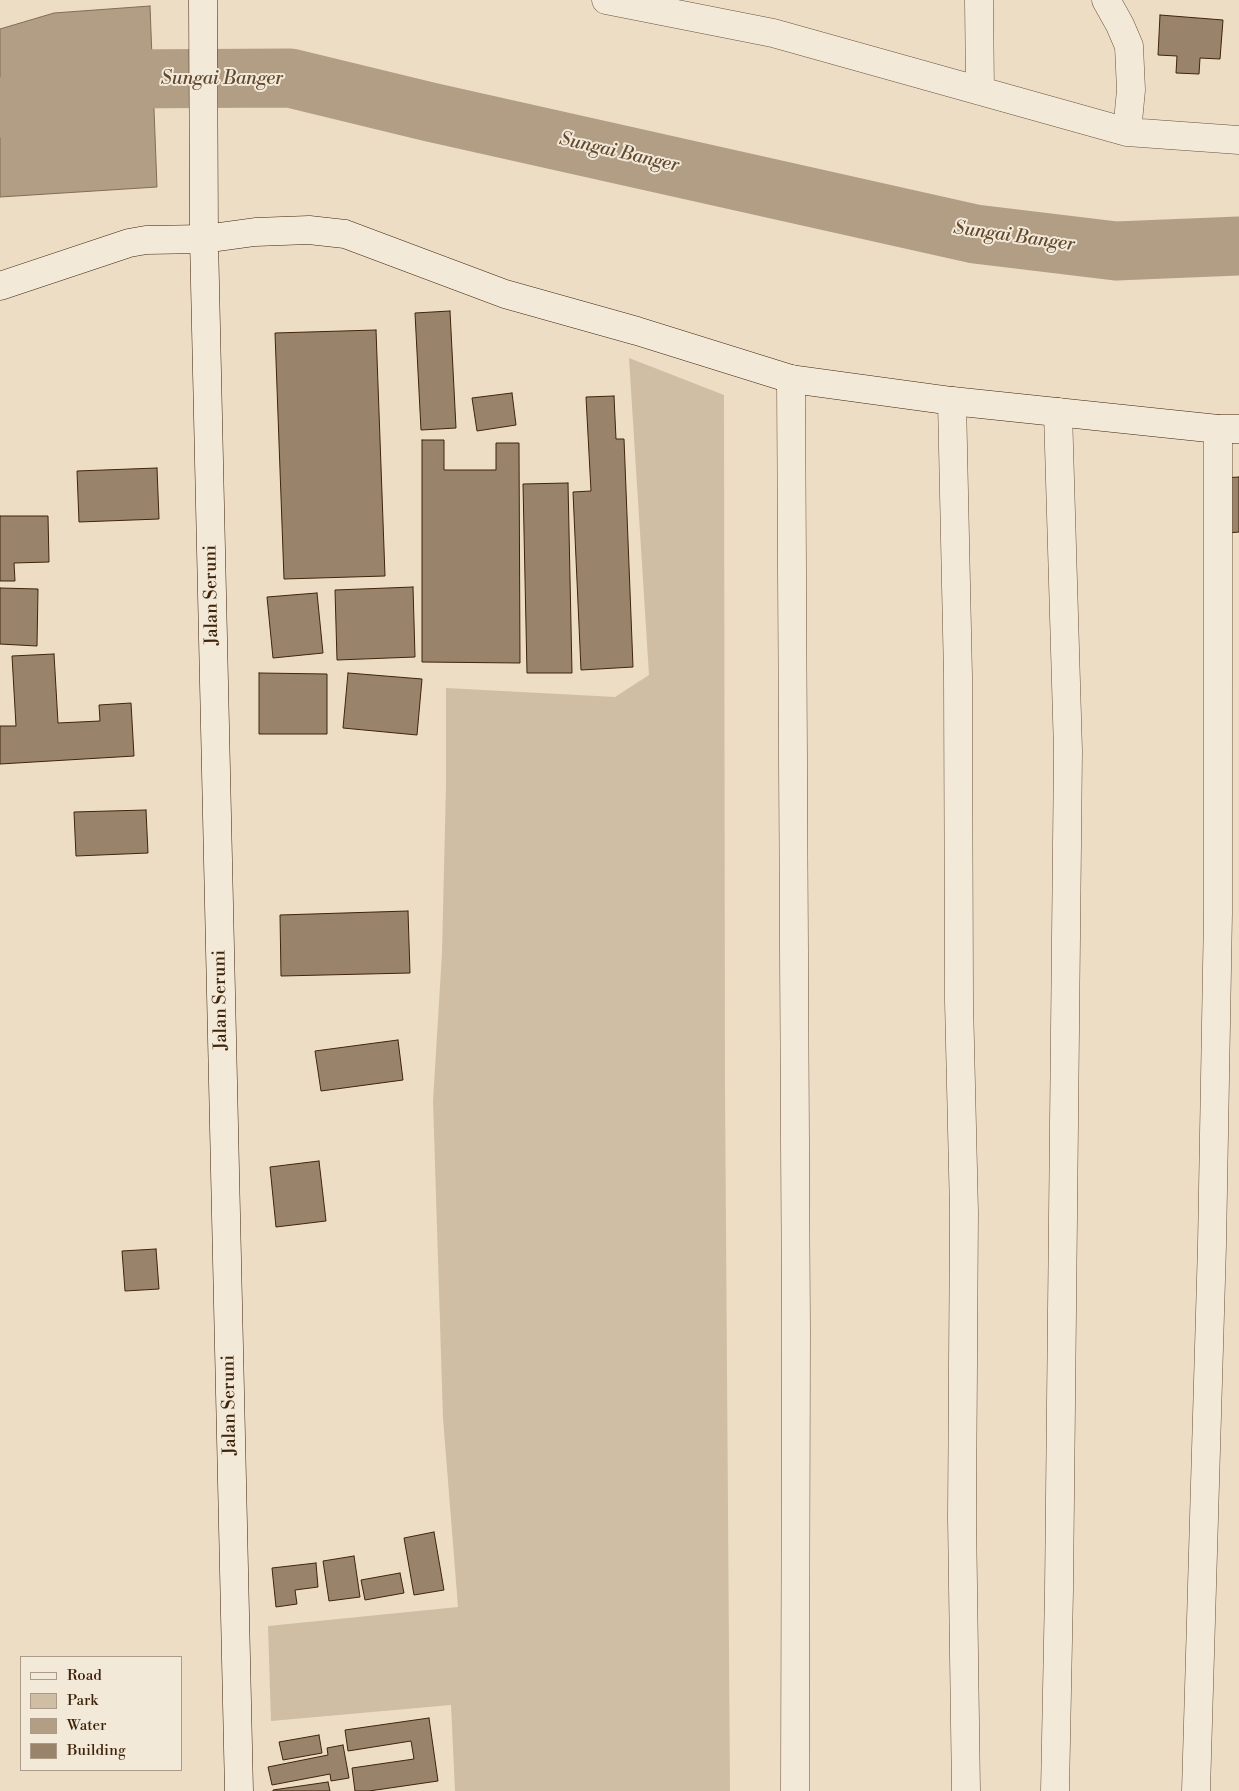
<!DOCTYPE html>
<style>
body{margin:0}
#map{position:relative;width:1239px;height:1791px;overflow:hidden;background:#ecddc4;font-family:"Libre Bodoni",serif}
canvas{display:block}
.legend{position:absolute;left:20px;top:1656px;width:162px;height:115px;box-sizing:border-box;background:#f3e9d9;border:1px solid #ab9a86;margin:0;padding:6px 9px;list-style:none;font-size:15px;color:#3f240a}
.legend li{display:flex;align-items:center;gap:10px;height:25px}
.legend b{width:25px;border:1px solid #ab9a86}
</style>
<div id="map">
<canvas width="1239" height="1791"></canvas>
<ul class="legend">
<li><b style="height:6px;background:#f3e9d9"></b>Road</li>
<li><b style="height:14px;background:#cfbea4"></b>Park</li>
<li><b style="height:14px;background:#b19e85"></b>Water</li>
<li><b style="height:14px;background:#99846b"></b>Building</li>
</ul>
</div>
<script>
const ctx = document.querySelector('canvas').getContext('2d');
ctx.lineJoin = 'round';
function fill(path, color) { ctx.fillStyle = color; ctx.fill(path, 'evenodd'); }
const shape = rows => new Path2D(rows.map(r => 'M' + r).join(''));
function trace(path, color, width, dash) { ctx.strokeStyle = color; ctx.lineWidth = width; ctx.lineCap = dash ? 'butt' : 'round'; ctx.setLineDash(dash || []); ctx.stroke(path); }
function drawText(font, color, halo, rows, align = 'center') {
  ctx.font = font + ' "Libre Bodoni",serif'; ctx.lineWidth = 4; ctx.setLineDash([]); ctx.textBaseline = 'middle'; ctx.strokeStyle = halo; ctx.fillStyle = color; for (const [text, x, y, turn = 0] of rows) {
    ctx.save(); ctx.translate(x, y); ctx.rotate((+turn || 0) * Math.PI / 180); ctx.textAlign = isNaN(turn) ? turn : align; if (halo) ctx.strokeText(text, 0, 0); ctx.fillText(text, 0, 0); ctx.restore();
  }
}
fill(shape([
 [629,358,724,395,725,1089,730,1791,455,1791,451,1705,271,1721,268,1626,458,1607,443,1418,433,1101,442,953,446,785,446,688,615,697,649,675]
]), '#cfbea4');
const water = shape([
 [150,6,157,187,0,197,0,29,54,13,150,6]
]);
fill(water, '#b19e85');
trace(water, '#836d54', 1);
trace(shape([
 [0,108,117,79,290,78,430,112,975,234,1116,251,1239,246]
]), '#b19e85', 59);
const building = shape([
 [1160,15,1223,20,1220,59,1200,58,1199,74,1176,73,1177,56,1158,55,1160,15],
 [450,311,456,428,421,430,415,313,450,311],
 [376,330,385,576,284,579,275,333,376,330],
 [512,393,516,425,477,431,472,398,512,393],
 [614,396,616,439,624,439,633,667,581,670,573,492,591,491,586,397,614,396],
 [422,440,444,440,444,470,496,470,496,443,519,443,520,663,422,662,422,440],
 [157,468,159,519,79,522,77,471,157,468],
 [1239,477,1239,532,1228,533,1224,478,1239,477],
 [568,483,572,673,527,673,523,484,568,483],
 [0,516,48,516,49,562,14,563,15,581,0,581,0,516],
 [413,587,415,657,337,660,335,590,413,587],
 [0,588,38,589,37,646,0,644,0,588],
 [317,593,323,653,273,658,267,597,317,593],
 [54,654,58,723,100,721,99,705,131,703,134,756,0,764,0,726,16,726,12,656,54,654],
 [259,673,327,674,327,734,259,734,259,673],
 [348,673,422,679,417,735,343,728,348,673],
 [146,810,148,853,76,856,74,812,146,810],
 [408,911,410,973,281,976,280,915,408,911],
 [398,1040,403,1080,321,1091,315,1051,398,1040],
 [319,1161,326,1221,276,1227,270,1167,319,1161],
 [156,1249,159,1289,125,1291,122,1251,156,1249],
 [434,1532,444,1590,414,1595,404,1538,434,1532],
 [354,1556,360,1597,329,1601,323,1561,354,1556],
 [316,1563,318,1587,295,1590,297,1604,276,1607,272,1568,316,1563],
 [400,1573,404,1593,365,1600,361,1580,400,1573],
 [429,1718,438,1781,369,1791,355,1791,352,1768,414,1759,411,1741,348,1751,345,1730,429,1718],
 [319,1735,322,1753,283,1760,279,1742,319,1735],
 [343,1745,349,1778,331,1781,330,1774,272,1785,268,1767,328,1755,327,1748,343,1745],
 [328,1782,330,1791,273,1791,273,1790,328,1782]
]);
fill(building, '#99846b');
trace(building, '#3f240a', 1);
const street = shape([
 [606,0,773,33,1127,132,1239,140],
 [979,0,980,91],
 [1106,0,1120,25,1129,46,1131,90,1127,132],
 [791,379,796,1331,795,1791],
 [952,401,958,676,959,1001,964,1212,962,1517,966,1791],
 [1055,1791,1059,1590,1068,751,1058,412],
 [1196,1791,1212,1245,1218,913,1218,429]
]);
const secondary = shape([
 [203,0,204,239,239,1791],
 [0,286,129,243,146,240,204,239,255,232,309,230,345,234,505,294,637,331,791,379,952,401,1218,429,1239,429]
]);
trace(street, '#6a5238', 29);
trace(secondary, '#3f240a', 29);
trace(street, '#f3e9d9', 28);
trace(secondary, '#f3e9d9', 28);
drawText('18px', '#3f240a', '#f3e9d9', [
 ["Jalan Seruni",212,595,-91],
 ["Jalan Seruni",221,1000,-91],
 ["Jalan Seruni",230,1405,-91]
]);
drawText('italic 19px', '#61492f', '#f3e9d9', [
 ["Sungai Banger",222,79],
 ["Sungai Banger",619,153,13],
 ["Sungai Banger",1014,237,8]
]);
</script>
